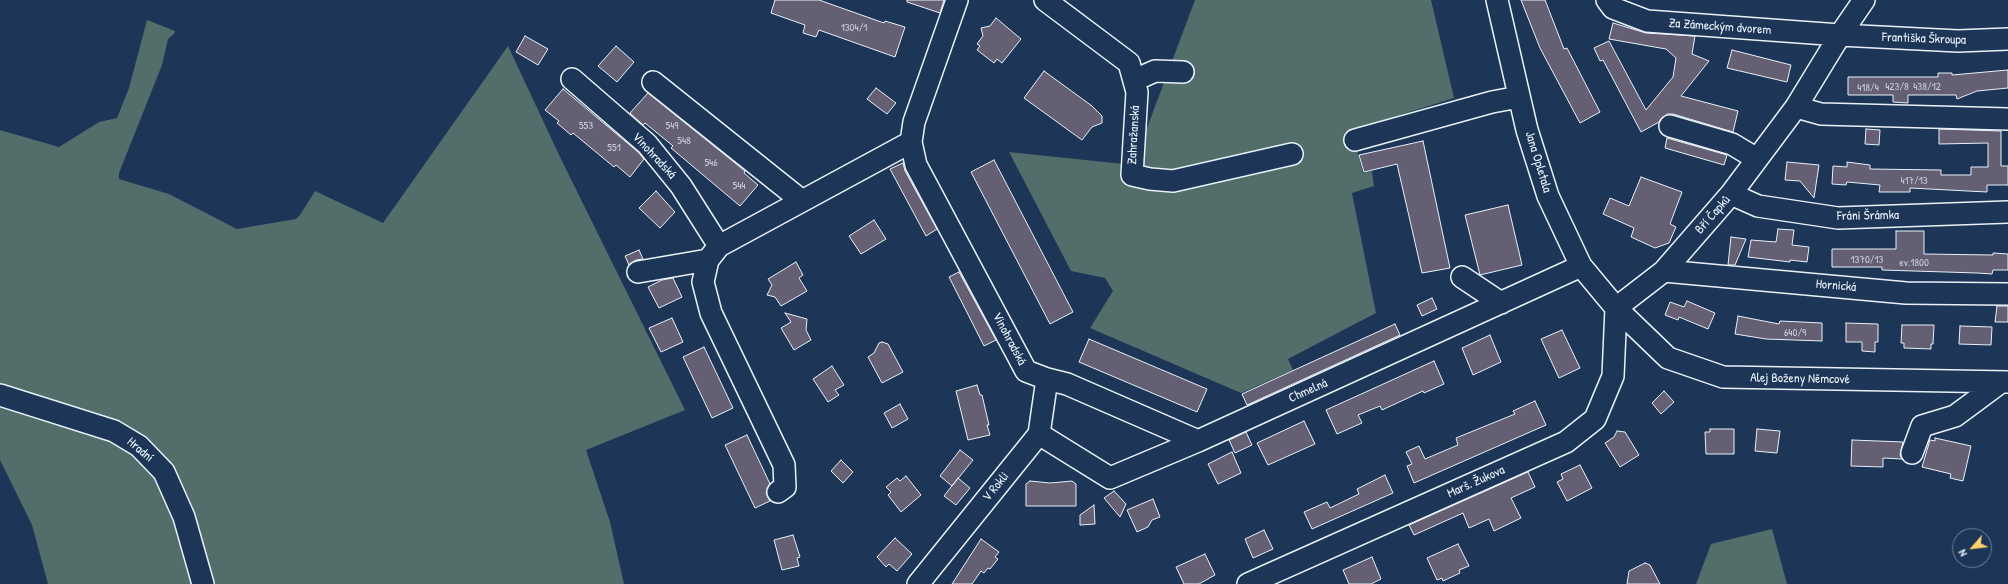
<!DOCTYPE html>
<meta charset="utf-8">
<style>
body{margin:0}
#map{position:relative;width:2008px;height:584px;overflow:hidden;background:#1d3557;font-family:"Patrick Hand",sans-serif}
canvas{display:block}
.north{position:absolute;left:1952px;top:528px;width:40px;height:40px;box-sizing:border-box;background:#1d3557;border:1px solid #6e8097;border-radius:50%;rotate:242deg;font-size:11px;font-weight:700;line-height:16px;text-align:center;color:#e8f1f8}
.north::after{content:'';display:block;margin:auto;width:14px;height:18px;background:#ffd166;clip-path:polygon(50% 0,100% 100%,50% 72%,0 100%)}
</style>
<div id="map">
<canvas width="2008" height="584"></canvas>
<div class="north">N</div>
</div>
<script>
const ctx = document.querySelector('canvas').getContext('2d');
ctx.lineJoin = 'round';
function fill(path, color) { ctx.fillStyle = color; ctx.fill(path, 'evenodd'); }
const shape = rows => new Path2D(rows.map(r => 'M' + r).join(''));
function trace(path, color, width, dash) { ctx.strokeStyle = color; ctx.lineWidth = width; ctx.lineCap = dash ? 'butt' : 'round'; ctx.setLineDash(dash || []); ctx.stroke(path); }
function drawText(font, color, halo, rows, align = 'center') {
  ctx.font = font + ' "Patrick Hand",sans-serif'; ctx.lineWidth = 3; ctx.setLineDash([]); ctx.textBaseline = 'middle'; ctx.strokeStyle = halo; ctx.fillStyle = color; for (const [text, x, y, turn = 0] of rows) {
    ctx.save(); ctx.translate(x, y); ctx.rotate((+turn || 0) * Math.PI / 180); ctx.textAlign = isNaN(turn) ? turn : align; if (halo) ctx.strokeText(text, 0, 0); ctx.fillText(text, 0, 0); ctx.restore();
  }
}
fill(shape([
 [1195,0,1431,0,1454,98,1352,130,1363,173,1372,171,1374,186,1352,193,1376,313,1288,359,1293,370,1241,393,1090,328,1113,291,1105,278,1071,271,1009,152,1133,165],
 [147,20,175,31,174,34,168,39,162,65,119,173,119,179,169,194,237,229,296,219,300,215,315,191,383,223,508,46,561,159,685,410,586,450,610,522,624,584,48,584,32,525,0,460,0,130,59,147,99,122,117,118,129,88],
 [1772,529,1787,584,1696,584,1711,544]
]), '#526d6a');
const building = shape([
 [775,0,819,0,884,23,885,21,905,27,895,57,819,30,816,37,803,33,805,25,771,13,775,0],
 [907,0,944,0,940,13,907,2,907,0],
 [1521,0,1545,0,1564,49,1567,48,1600,112,1580,123,1540,48,1521,0],
 [996,18,1021,39,1002,63,997,59,994,63,977,50,980,46,977,44,983,36,981,28,990,26,996,18],
 [1613,23,1646,33,1695,36,1692,54,1709,61,1681,96,1738,111,1733,132,1673,114,1667,114,1659,122,1641,132,1603,60,1600,61,1594,48,1609,41,1646,110,1673,77,1676,58,1666,49,1609,39,1613,23],
 [525,36,548,49,538,65,516,52,525,36],
 [616,46,634,62,617,82,598,66,616,46],
 [1732,50,1791,65,1787,82,1727,68,1732,50],
 [2008,70,2008,88,1977,91,1957,99,1956,95,1908,95,1908,103,1893,102,1893,95,1848,95,1848,77,1938,77,1938,73,1952,73,1952,75,2008,70],
 [1044,71,1092,106,1102,116,1102,123,1092,127,1082,140,1024,98,1044,71],
 [876,88,896,103,887,114,867,99,876,88],
 [563,89,638,152,644,159,630,177,616,165,614,167,573,133,571,135,557,123,559,121,545,110,563,89],
 [648,93,745,171,744,173,758,185,740,206,671,148,673,146,645,123,643,125,630,113,648,93],
 [1866,129,1880,130,1879,145,1865,144,1866,129],
 [1939,129,2001,131,2001,166,2008,166,2008,185,1987,185,1987,192,1910,188,1910,192,1879,192,1880,185,1847,182,1846,185,1832,184,1833,166,1847,167,1847,162,1870,165,1870,169,1941,170,1941,175,1971,175,1971,167,1988,167,1988,143,1939,144,1939,129],
 [1667,138,1727,155,1724,165,1665,148,1667,138],
 [1423,141,1450,268,1422,273,1397,164,1364,172,1359,155,1423,141],
 [994,160,1073,312,1050,324,971,172,994,160],
 [1787,162,1819,165,1814,198,1800,181,1785,180,1787,162],
 [903,163,905,171,937,229,926,236,890,169,903,163],
 [1641,177,1682,192,1670,224,1676,227,1669,243,1655,248,1631,237,1634,228,1603,214,1610,198,1629,206,1641,177],
 [656,191,675,212,660,228,639,208,656,191],
 [1508,205,1522,265,1480,275,1465,215,1508,205],
 [874,220,886,239,861,254,849,236,874,220],
 [1778,229,1794,230,1792,245,1809,247,1807,262,1790,260,1790,262,1748,257,1751,240,1776,242,1778,229],
 [1896,231,1924,231,1924,254,1993,255,1993,253,2008,254,2008,270,1993,270,1992,274,1977,273,1882,270,1882,267,1832,267,1832,249,1896,249,1896,231],
 [1731,237,1746,239,1735,265,1728,265,1731,237],
 [639,250,643,259,636,260,629,265,625,256,639,250],
 [796,262,803,275,799,278,807,291,781,306,775,297,767,295,772,285,768,279,796,262],
 [959,272,996,340,984,346,949,277,959,272],
 [673,278,682,297,659,308,648,287,662,280,673,278],
 [1432,298,1437,309,1422,316,1417,305,1432,298],
 [1687,301,1715,313,1708,329,1679,317,1678,320,1665,315,1670,302,1684,307,1687,301],
 [1997,306,2008,306,2008,322,1995,322,1997,306],
 [785,313,807,319,806,330,811,340,794,350,781,328,791,322,785,313],
 [1738,316,1779,324,1780,321,1822,323,1822,341,1766,339,1735,334,1738,316],
 [672,318,683,342,661,352,649,328,672,318],
 [1846,323,1878,324,1878,342,1875,342,1875,352,1862,351,1862,342,1846,342,1846,323],
 [1395,324,1400,335,1247,405,1242,394,1395,324],
 [1902,325,1934,325,1933,344,1931,344,1931,349,1904,348,1904,343,1901,343,1902,325],
 [1960,326,1992,327,1991,345,1959,344,1960,326],
 [1562,330,1580,368,1559,378,1541,339,1562,330],
 [1490,335,1501,362,1473,375,1462,348,1490,335],
 [1089,339,1207,389,1197,412,1079,362,1089,339],
 [882,342,888,344,903,372,882,383,868,357,874,353,879,343,882,342],
 [704,347,733,408,712,418,683,357,704,347],
 [1434,361,1444,384,1424,393,1423,391,1382,410,1380,406,1358,415,1362,423,1337,434,1326,410,1434,361],
 [832,366,844,385,835,390,839,395,828,402,813,379,832,366],
 [977,385,980,395,982,395,989,425,987,425,990,435,968,440,956,391,977,385],
 [1664,391,1674,402,1661,414,1652,403,1664,391],
 [1535,401,1546,425,1414,483,1407,466,1412,464,1406,452,1419,446,1425,459,1458,445,1456,438,1515,414,1513,411,1535,401],
 [900,404,908,419,892,428,884,413,900,404],
 [1304,421,1315,444,1268,465,1257,443,1304,421],
 [1710,429,1734,429,1734,454,1706,454,1705,432,1710,432,1710,429],
 [1757,429,1780,431,1777,453,1755,451,1757,429],
 [1617,431,1625,432,1639,455,1620,467,1605,443,1614,437,1617,431],
 [1246,432,1252,445,1235,453,1229,440,1246,432],
 [747,435,770,484,766,493,770,501,755,508,725,445,747,435],
 [1935,438,1971,446,1963,481,1950,478,1951,474,1922,467,1930,440,1935,441,1935,438],
 [1852,440,1903,442,1900,455,1902,459,1883,458,1883,467,1851,466,1852,440],
 [960,450,973,460,952,486,940,476,960,450],
 [1232,452,1241,473,1218,484,1208,464,1232,452],
 [841,460,853,472,843,483,831,471,841,460],
 [1580,465,1592,488,1567,501,1557,482,1563,479,1561,474,1580,465],
 [1528,472,1535,487,1511,498,1521,518,1494,531,1489,519,1469,528,1463,513,1414,535,1409,525,1528,472],
 [1385,475,1393,493,1312,529,1304,512,1327,502,1330,508,1359,494,1357,489,1385,475],
 [906,476,921,495,901,512,888,495,891,492,886,487,897,478,900,481,906,476],
 [958,478,970,488,956,505,944,496,958,478],
 [1030,481,1050,483,1072,481,1076,484,1076,506,1026,506,1026,484,1030,481],
 [1114,491,1126,504,1120,517,1104,498,1114,491],
 [1153,499,1160,517,1152,520,1148,527,1137,532,1127,510,1153,499],
 [1094,505,1095,524,1080,525,1080,515,1094,505],
 [1264,530,1273,549,1253,558,1245,539,1264,530],
 [793,535,800,557,797,558,799,566,782,570,774,540,793,535],
 [895,538,912,554,897,571,889,564,886,567,877,557,895,538],
 [981,539,999,552,995,557,998,559,990,569,988,568,984,573,981,571,972,584,952,584,981,539],
 [1458,544,1469,566,1459,570,1460,573,1443,581,1442,578,1437,580,1427,558,1458,544],
 [1205,554,1215,575,1199,584,1184,584,1176,567,1205,554],
 [1372,557,1381,579,1371,584,1349,584,1343,570,1372,557],
 [1645,563,1650,565,1660,584,1627,584,1629,571,1645,563]
]);
fill(building, '#645f72');
trace(building, '#e8f1f8', 1);
const minor = shape([
 [957,0,914,122,911,142,916,165,1026,371,1047,379,1067,384,1198,441],
 [1045,0,1129,63,1137,92,1132,175,1150,179,1173,181,1292,154],
 [1497,0,1527,130,1548,196,1581,266,1616,308,1668,358,1723,377,2008,382],
 [1607,0,1613,8,1647,21,1840,35,1958,41,2008,39],
 [572,79,647,144,681,186,719,246],
 [1135,80,1155,71,1183,72],
 [653,82,802,201],
 [1796,107,1821,114,2008,119],
 [1670,126,1732,144,1757,159],
 [1355,140,1492,102,1519,97],
 [1731,194,1758,206,1838,218,2008,212],
 [1664,271,1906,293,2008,294],
 [638,272,708,260],
 [1462,277,1501,303],
 [1616,308,1664,271,1731,194,1796,107,1840,35,1864,0],
 [0,395,114,431,139,446,164,472,184,517,203,584],
 [1039,434,1110,478,1198,441,1581,266],
 [1912,453,1922,426,1955,416,2001,382],
 [778,492,785,487,784,465,711,313,703,282,708,260,719,246,911,142],
 [918,584,1039,434,1047,379],
 [1248,584,1566,442,1595,419,1613,376,1616,308]
]);
trace(minor, '#e8f1f8', 24);
trace(minor, '#1d3557', 21);
drawText('11px', '#c7ccd6', null, [
 ["1304/1",854,28],
 ["423/8",1897,87],
 ["438/12",1927,87],
 ["418/4",1868,88],
 ["553",586,126],
 ["549",672,126],
 ["548",684,141],
 ["551",614,148],
 ["546",711,163],
 ["417/13",1914,181],
 ["544",739,186],
 ["1370/13",1867,260],
 ["ev.1800",1914,263],
 ["640/9",1795,333]
]);
drawText('13px', '#e8f1f8', '#1d3557', [
 ["Za Zámeckým dvorem",1720,27,4],
 ["Františka Škroupa",1924,39,2],
 ["Zahražanská",1134,135,-87],
 ["Vinohradská",654,156,47],
 ["Jana Opletala",1538,162,73],
 ["Bří Čapků",1713,215,-49],
 ["Fráni Šrámka",1868,216,-1],
 ["Hornická",1836,286,5],
 ["Vinohradská",1009,339,62],
 ["Alej Boženy Němcové",1800,379,1],
 ["Chmelná",1308,391,-24],
 ["Hradní",140,450,40],
 ["Marš. Žukova",1476,482,-24],
 ["V Rokli",996,487,-51]
]);
</script>
